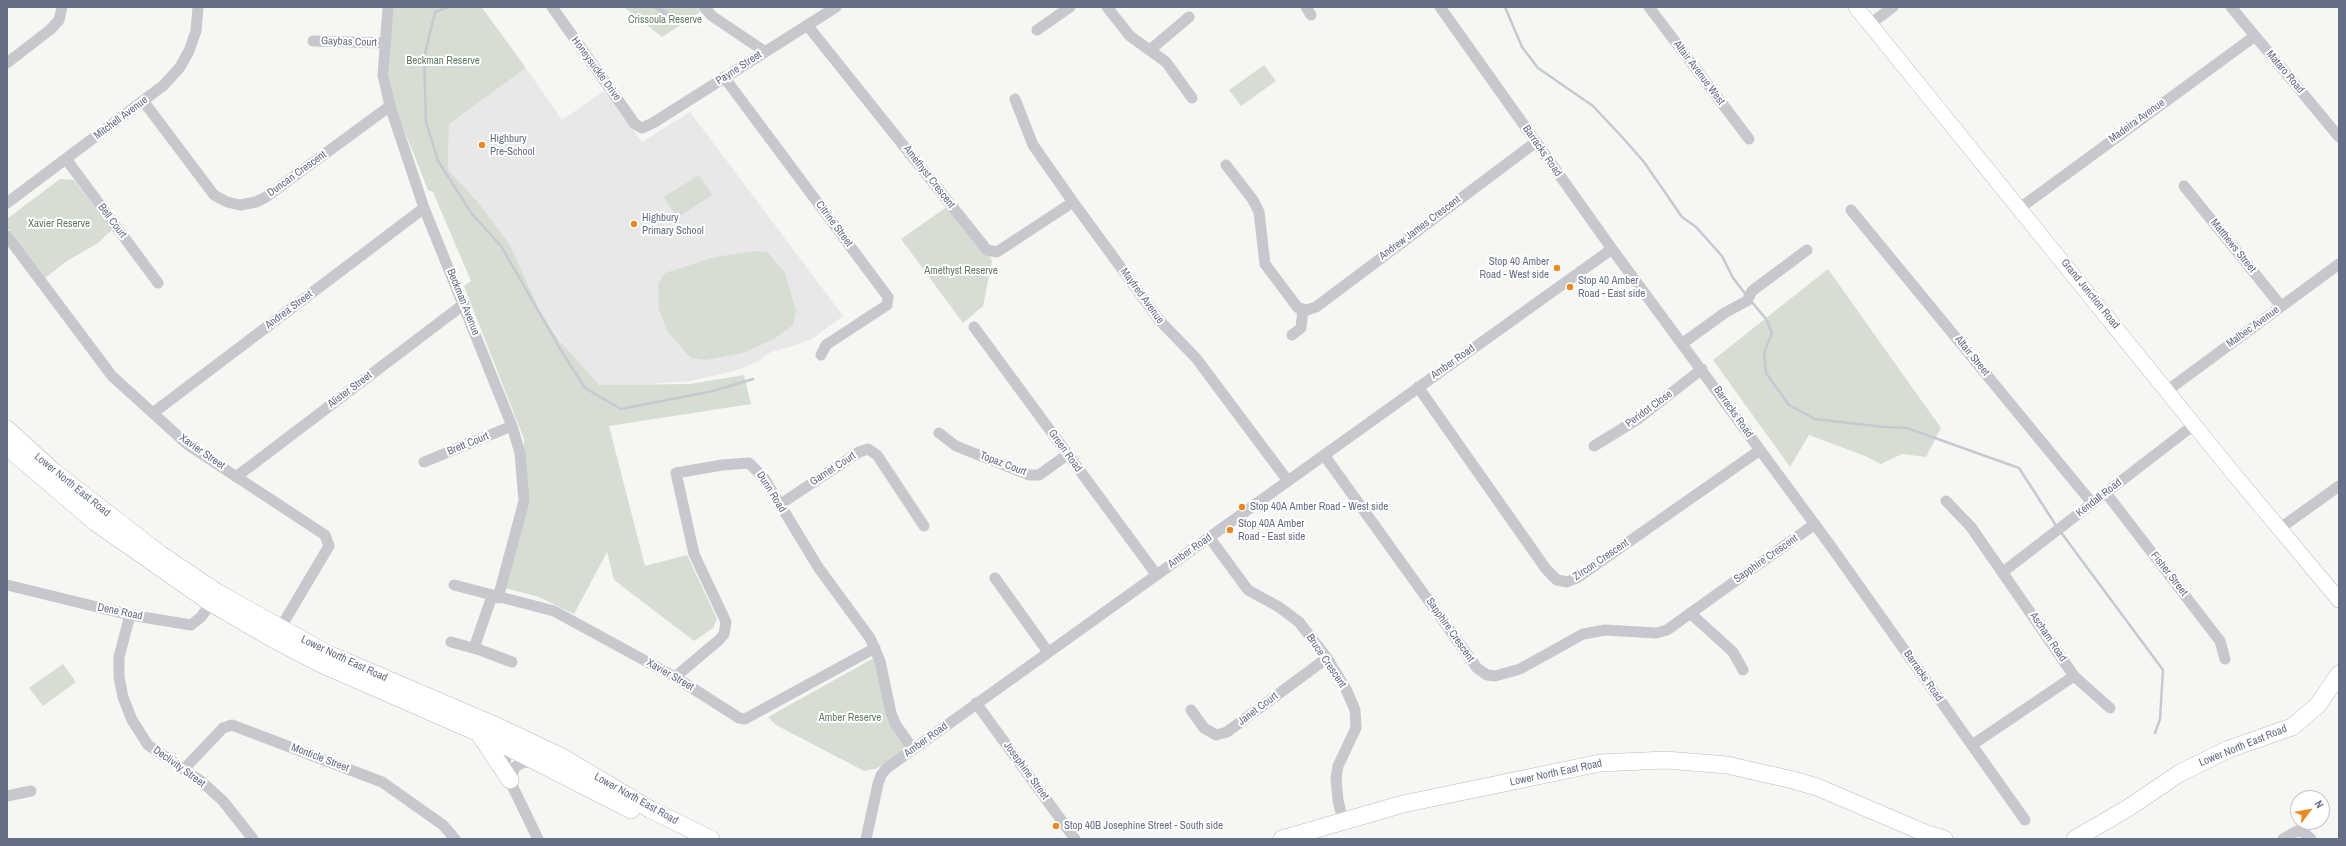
<!DOCTYPE html>
<style>
body{margin:0}
#map{position:relative;width:2346px;height:846px;overflow:hidden;background:#f6f7f3;font-family:"Archivo Narrow",sans-serif}
canvas{display:block}
.frame{position:absolute;inset:0;border:8px solid #656e85;pointer-events:none}
.north{position:absolute;left:2290px;top:790px;width:40px;height:40px;box-sizing:border-box;background:#fff;border:1px solid #c1c5ce;border-radius:50%;rotate:58deg;font-size:11px;font-weight:700;line-height:16px;text-align:center;color:#656e85}
.north::after{content:'';display:block;margin:auto;width:14px;height:18px;background:#e78a23;clip-path:polygon(50% 0,100% 100%,50% 72%,0 100%)}
</style>
<div id="map">
<canvas width="2346" height="846"></canvas>
<div class="frame"></div>
<div class="north">N</div>
</div>
<script>
const ctx = document.querySelector('canvas').getContext('2d');
ctx.lineJoin = 'round';
function fill(path, color) { ctx.fillStyle = color; ctx.fill(path, 'evenodd'); }
const shape = rows => new Path2D(rows.map(r => 'M' + r).join(''));
function trace(path, color, width, dash) { ctx.strokeStyle = color; ctx.lineWidth = width; ctx.lineCap = dash ? 'butt' : 'round'; ctx.setLineDash(dash || []); ctx.stroke(path); }
function drawText(font, color, halo, rows, align = 'center') {
  ctx.font = font + ' "Archivo Narrow",sans-serif'; ctx.lineWidth = 4; ctx.setLineDash([]); ctx.textBaseline = 'middle'; ctx.strokeStyle = halo; ctx.fillStyle = color; for (const [text, x, y, turn = 0] of rows) {
    ctx.save(); ctx.translate(x, y); ctx.rotate((+turn || 0) * Math.PI / 180); ctx.textAlign = isNaN(turn) ? turn : align; if (halo) ctx.strokeText(text, 0, 0); ctx.fillText(text, 0, 0); ctx.restore();
  }
}
fill(shape([
 [526,68,562,120,604,91,642,142,690,112,843,316,812,339,793,346,771,352,758,361,738,370,690,381,593,388,539,309,510,245,478,202,448,170,449,124]
]), '#e7e8e7');
fill(shape([
 [392,7,484,7,482,8,486,13,526,68,449,124,448,170,478,202,510,245,539,309,559,340,599,385,690,384,744,375,751,404,609,426,645,566,687,555,717,619,713,628,694,641,614,580,607,552,574,614,539,597,505,588,524,501,524,439,464,286,471,281,433,192,428,190,395,107,389,76],
 [624,7,696,7,700,12,662,37],
 [1264,65,1276,81,1241,106,1229,90],
 [699,175,712,195,677,218,664,197],
 [60,179,74,180,112,230,98,243,67,261,44,279,7,227,7,224,8,218],
 [948,206,987,250,992,261,983,306,963,323,901,239],
 [755,251,767,252,785,273,796,311,793,325,774,339,743,353,706,360,691,358,667,331,659,309,658,284,665,273,715,257],
 [1828,269,1941,428,1926,457,1902,454,1881,464,1865,456,1809,435,1790,467,1713,360],
 [872,659,880,661,884,681,907,740,906,755,875,769,864,771,776,725,768,717],
 [63,664,76,682,43,706,29,688]
]), '#d6ded4');
fill(shape([
 [652,7,659,7,669,12,666,17]
]), '#c5cad2');
trace(shape([
 [449,7,435,12,424,58,426,122,438,161,472,214,501,246,559,347,585,388,621,409,713,391,753,379],
 [1505,7,1522,47,1538,68,1593,106,1623,138,1644,162,1682,217,1696,227,1722,256,1733,278,1747,296],
 [1751,301,1766,319,1772,333,1764,353,1766,373,1789,405,1815,419,1884,427,1907,428,2019,468,2057,527],
 [2060,531,2163,670,2160,719,2155,733]
]), '#c5cad2', 2.5);
const secondary = shape([
 [1856,7,2233,473,2339,600]
]);
const primary = shape([
 [7,429,53,471,160,554,218,593,326,653,492,724,564,758,651,810,711,839],
 [7,447,95,522,211,603,273,639,321,664,488,737,631,810],
 [480,735,510,780],
 [1282,839,1403,804,1600,763,1666,760,1727,765,1793,780,1817,787,1925,833,1944,839],
 [2075,839,2128,808,2180,773,2229,749,2292,727,2318,705,2339,674]
]);
trace(secondary, '#bbbdc3', 16);
trace(primary, '#b9bbc0', 18);
trace(shape([
 [388,7,383,75,390,106,424,208,512,426,520,453,524,501,498,598],
 [552,7,635,124,642,128,653,123,836,7],
 [704,7,712,16,764,51],
 [1107,7,1130,36,1166,62,1192,98],
 [1306,7,1311,15],
 [1440,7,1612,249,1830,545,2025,820],
 [1649,7,1749,139],
 [2231,7,2339,137],
 [1870,24,1893,7],
 [807,25,987,250,997,252,1073,202],
 [1037,30,1070,7],
 [313,41,385,43],
 [1150,50,1189,17],
 [7,63,51,29,59,20,62,7],
 [724,77,888,297,887,305,826,345,821,355],
 [1015,99,1033,145,1073,202,1160,321,1196,358,1288,481],
 [144,102,214,195,227,202,240,205,256,202,266,197,390,106],
 [66,159,158,283],
 [1226,165,1253,200,1259,212,1265,264,1298,308,1307,310,1316,307,1536,142],
 [2184,186,2281,306],
 [7,203,164,85,180,67,189,51,196,31,198,7],
 [2020,208,2255,36],
 [1851,210,2092,503],
 [7,236,112,376,188,445,325,535,329,546,278,632],
 [974,327,1156,574],
 [1292,335,1301,328,1303,309],
 [1683,343,1726,312,1747,301,1752,291,1807,250],
 [1418,387,1546,569,1557,580,1567,582,1577,578,1760,450],
 [2168,390,2339,264],
 [153,413,424,208],
 [939,433,956,446,1029,475,1039,475,1067,455],
 [1594,446,1638,419,1702,369],
 [1324,455,1477,668,1487,675,1495,676,1520,669,1583,634,1605,630,1656,633,1667,630,1815,524],
 [424,462,512,426],
 [236,477,464,304],
 [2106,493,2220,641,2225,659],
 [1946,501,1971,527,2074,676,1972,745],
 [779,505,859,452,868,449,877,455,924,526],
 [2279,529,2339,486],
 [1209,537,1248,590,1279,607,1299,622,1327,658,1346,689,1355,710,1356,728,1338,766,1336,778,1338,800,1343,821],
 [2003,572,2195,424],
 [995,578,1048,652],
 [7,585,130,615,191,625,201,617,215,598],
 [454,585,554,611,675,677,739,718,745,719,875,648],
 [1690,613,1733,652,1743,670],
 [130,615,119,657,119,677,123,697,132,720,148,745,201,781,223,801,253,839],
 [451,642,480,650,512,662],
 [474,648,492,596],
 [2074,676,2110,708],
 [675,677,719,640,724,634,726,622,694,554,676,473,722,465,749,463,764,478,818,567,870,638,880,661,891,713,896,725,913,749],
 [976,703,1075,839],
 [1191,710,1204,728,1216,735,1227,732,1327,658],
 [510,741,505,762,507,775,538,839],
 [184,769,223,728,232,725,382,782,443,825,455,839],
 [510,780,515,767,522,763,533,761],
 [7,796,31,791],
 [866,839,878,784,881,775,887,768,1612,249],
 [2283,839,2297,831,2303,832,2311,839]
]), '#c7c8cd', 11);
trace(secondary, '#fff', 15);
trace(primary, '#fff', 17);
for (const [x, y, r, color] of [
 [482,145,4,"#e78a23"],
 [634,224,4,"#e78a23"],
 [1557,268,4,"#e78a23"],
 [1570,287,4,"#e78a23"],
 [1242,507,4,"#e78a23"],
 [1230,530,4,"#e78a23"],
 [1056,826,4,"#e78a23"]
]) { const dot = new Path2D(); dot.arc(x, y, r, 0, 2 * Math.PI); ctx.fillStyle = color; ctx.fill(dot); trace(dot, '#fff', 1.5); }
drawText('11px', '#647c66', '#fff', [
 ["Crissoula Reserve",665,20],
 ["Beckman Reserve",443,61],
 ["Xavier Reserve",59,224],
 ["Amethyst Reserve",961,271],
 ["Amber Reserve",850,718]
]);
drawText('11px', '#656e85', '#fff', [
 ["Gaybas Court",349,42,2],
 ["Payne Street",739,68,-33],
 ["Honeysuckle Drive",596,69,54],
 ["Mataro Road",2285,72,50],
 ["Altair Avenue West",1699,73,53],
 ["Mitchell Avenue",121,118,-37],
 ["Madeira Avenue",2137,121,-36],
 ["Barracks Road",1542,151,55],
 ["Duncan Crescent",297,174,-36],
 ["Amethyst Crescent",929,177,52],
 ["Bell Court",112,221,53],
 ["Citrine Street",834,224,53],
 ["Andrew James Crescent",1420,228,-37],
 ["Matthews Street",2233,246,51],
 ["Grand Junction Road",2090,294,51],
 ["Mayfred Avenue",1142,296,54],
 ["Beckman Avenue",463,302,68],
 ["Andrea Street",289,310,-37],
 ["Malbec Avenue",2253,327,-36],
 ["Altair Street",1972,356,51],
 ["Amber Road",1453,362,-35],
 ["Alister Street",350,390,-37],
 ["Peridot Close",1649,409,-36],
 ["Barracks Road",1733,412,55],
 ["Brett Court",468,444,-22],
 ["Green Road",1065,451,54],
 ["Xavier Street",202,452,35],
 ["Topaz Court",1003,464,21],
 ["Garnet Court",833,469,-33],
 ["Lower North East Road",72,485,39],
 ["Dunn Road",771,492,58],
 ["Kendall Road",2099,498,-38],
 ["Amber Road",1190,551,-35],
 ["Sapphire Crescent",1766,559,-35],
 ["Zircon Crescent",1601,560,-34],
 ["Fisher Street",2169,574,52],
 ["Dene Road",120,612,12],
 ["Sapphire Crescent",1450,630,55],
 ["Ascham Road",2048,637,56],
 ["Lower North East Road",344,659,25],
 ["Bruce Crescent",1326,661,56],
 ["Xavier Street",670,675,30],
 ["Barracks Road",1923,676,55],
 ["Janet Court",1258,709,-37],
 ["Amber Road",926,740,-36],
 ["Lower North East Road",2243,746,-22],
 ["Monticle Street",320,758,21],
 ["Declivity Street",179,767,36],
 ["Josephine Street",1026,771,54],
 ["Lower North East Road",1556,773,-12],
 ["Lower North East Road",636,799,29]
]);
drawText('11px', '#656e85', '#fff', [
 ["Highbury",490,139],
 ["Pre-School",490,152],
 ["Highbury",642,218],
 ["Primary School",642,231],
 ["Stop 40 Amber",1549,262,"right"],
 ["Road - West side",1549,275,"right"],
 ["Stop 40 Amber",1578,281],
 ["Road - East side",1578,294],
 ["Stop 40A Amber Road - West side",1250,507],
 ["Stop 40A Amber",1238,524],
 ["Road - East side",1238,537],
 ["Stop 40B Josephine Street - South side",1064,826]
], 'left');
</script>
